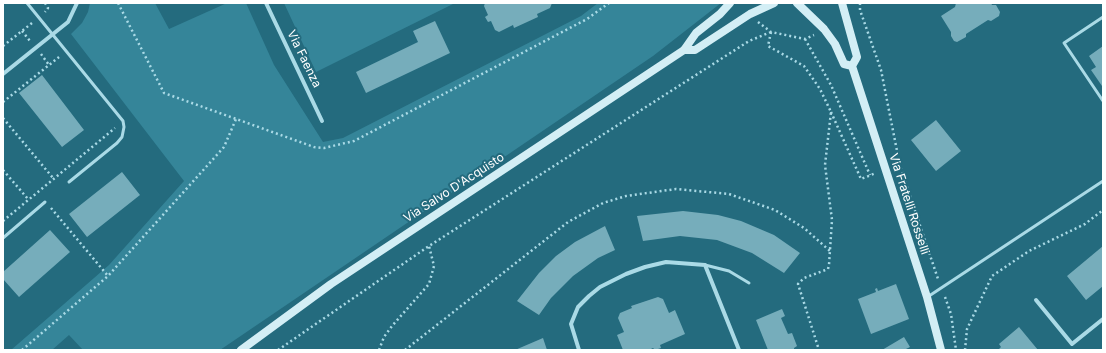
<!DOCTYPE html>
<style>
body{margin:0}
#map{position:relative;width:1106px;height:353px;overflow:hidden;background:#246b7e;font-family:Inter,sans-serif}
canvas{display:block}
.frame{position:absolute;inset:0;border:4px solid #fff;pointer-events:none}
</style>
<div id="map">
<canvas width="1106" height="353"></canvas>
<div class="frame"></div>
</div>
<script>
const ctx = document.querySelector('canvas').getContext('2d');
ctx.lineJoin = 'round';
function fill(path, color) { ctx.fillStyle = color; ctx.fill(path, 'evenodd'); }
const shape = rows => new Path2D(rows.map(r => 'M' + r).join(''));
function trace(path, color, width, dash) { ctx.strokeStyle = color; ctx.lineWidth = width; ctx.lineCap = dash ? 'butt' : 'round'; ctx.setLineDash(dash || []); ctx.stroke(path); }
function drawText(font, color, halo, rows, align = 'center') {
  ctx.font = font + ' Inter,sans-serif'; ctx.lineWidth = 4; ctx.setLineDash([]); ctx.textBaseline = 'middle'; ctx.strokeStyle = halo; ctx.fillStyle = color; for (const [text, x, y, turn = 0] of rows) {
    ctx.save(); ctx.translate(x, y); ctx.rotate((+turn || 0) * Math.PI / 180); ctx.textAlign = isNaN(turn) ? turn : align; if (halo) ctx.strokeText(text, 0, 0); ctx.fillText(text, 0, 0); ctx.restore();
  }
}
fill(shape([
 [90,3,155,3,169,29,227,3,246,3,274,65,323,142,343,138,581,16,598,3,721,3,653,56,220,350,83,350,69,335,52,350,11,350,109,265,184,181,71,34,82,23,88,12],
 [284,3,455,3,316,72]
]), '#358599');
fill(shape([
 [485,3,552,3,550,8,537,14,538,17,514,28,513,25,499,32,495,30,491,21,488,22,485,17,488,15,484,6],
 [956,3,991,3,992,5,996,5,1000,12,999,16,991,21,988,20,966,34,966,37,957,42,954,41,951,36,951,32,941,16,955,7],
 [435,21,450,53,366,93,356,72,418,42,413,31],
 [1103,46,1103,86,1102,86,1091,70,1096,67,1089,56],
 [42,75,84,130,62,147,19,93],
 [936,120,961,151,936,171,911,140],
 [122,172,140,195,87,237,69,214],
 [683,211,718,215,741,221,774,235,800,253,784,273,752,253,717,240,680,236,643,241,637,216],
 [605,226,615,250,598,258,573,276,551,298,539,315,517,301,539,273,556,256,575,242],
 [50,230,70,252,19,297,3,279,3,272],
 [1103,246,1103,286,1086,300,1067,276],
 [896,284,909,319,871,334,858,299,876,292,875,289,877,288,878,291],
 [658,297,663,299,669,313,675,310,685,334,660,345,661,348,655,350,653,348,649,350,623,350,617,335,624,332,618,318,620,313,632,308,631,306],
 [782,309,785,316,781,318,788,334,792,333,797,346,794,348,794,350,768,350,756,320],
 [1019,327,1038,350,998,350,1001,347,999,344],
 [904,337,910,347,904,350,882,350],
 [543,338,547,350,515,350]
]), '#76adbb');
trace(shape([
 [45,3,48,8,45,12],
 [118,3,164,93,314,147,324,148,354,141,587,19,609,3],
 [860,3,860,10,881,70,900,166,938,279],
 [758,22,771,32,805,39,814,35],
 [22,31,30,41],
 [771,32,768,46,804,66,820,89,831,112,825,165,832,220,829,265,828,269,804,278,798,284,819,350],
 [805,39,831,85,870,175],
 [3,46,32,23],
 [41,54,49,65],
 [3,102,59,57],
 [831,112,861,179,876,173],
 [3,118,53,178],
 [3,170,28,199],
 [51,208,108,276],
 [3,221,115,128],
 [945,297,951,314,956,350],
 [22,350,108,276,224,147,236,119],
 [278,350,429,246,749,41,771,32],
 [379,350,384,337,392,326,429,284,434,266,429,246],
 [405,350,568,222,603,203,626,196,676,189,729,194,775,210,804,228,830,251],
 [965,350,967,329,992,276,1029,251,1085,224,1103,210]
]), '#aadae6', 2.5, [2, 3]);
trace(shape([
 [27,3,123,121,124,127,122,137,117,143,69,182],
 [1103,17,1064,43,1103,101],
 [3,238,45,202],
 [705,265,729,271,749,283],
 [929,296,1103,181]
]), '#aadae6', 3);
trace(shape([
 [266,3,322,121],
 [3,74,68,22,77,3],
 [1036,300,1072,344,1103,319],
 [579,350,571,324,578,307,589,296,600,287,626,274,645,267,666,262,705,265,739,350]
]), '#aadae6', 4);
trace(shape([
 [797,3,824,29,835,44,844,64,852,66],
 [842,3,857,57,852,66,927,297,941,350],
 [684,50,695,50,750,14,774,3],
 [241,350,331,284,684,50,696,33,720,14,730,3]
]), '#d3eef5', 8);
drawText('12px', '#fff', '#246b7e', [
 ["Via Faenza",304,59,64],
 ["Via Salvo D'Acquisto",454,188,-33],
 ["Via Fratelli Rosselli",909,204,72]
]);
</script>
